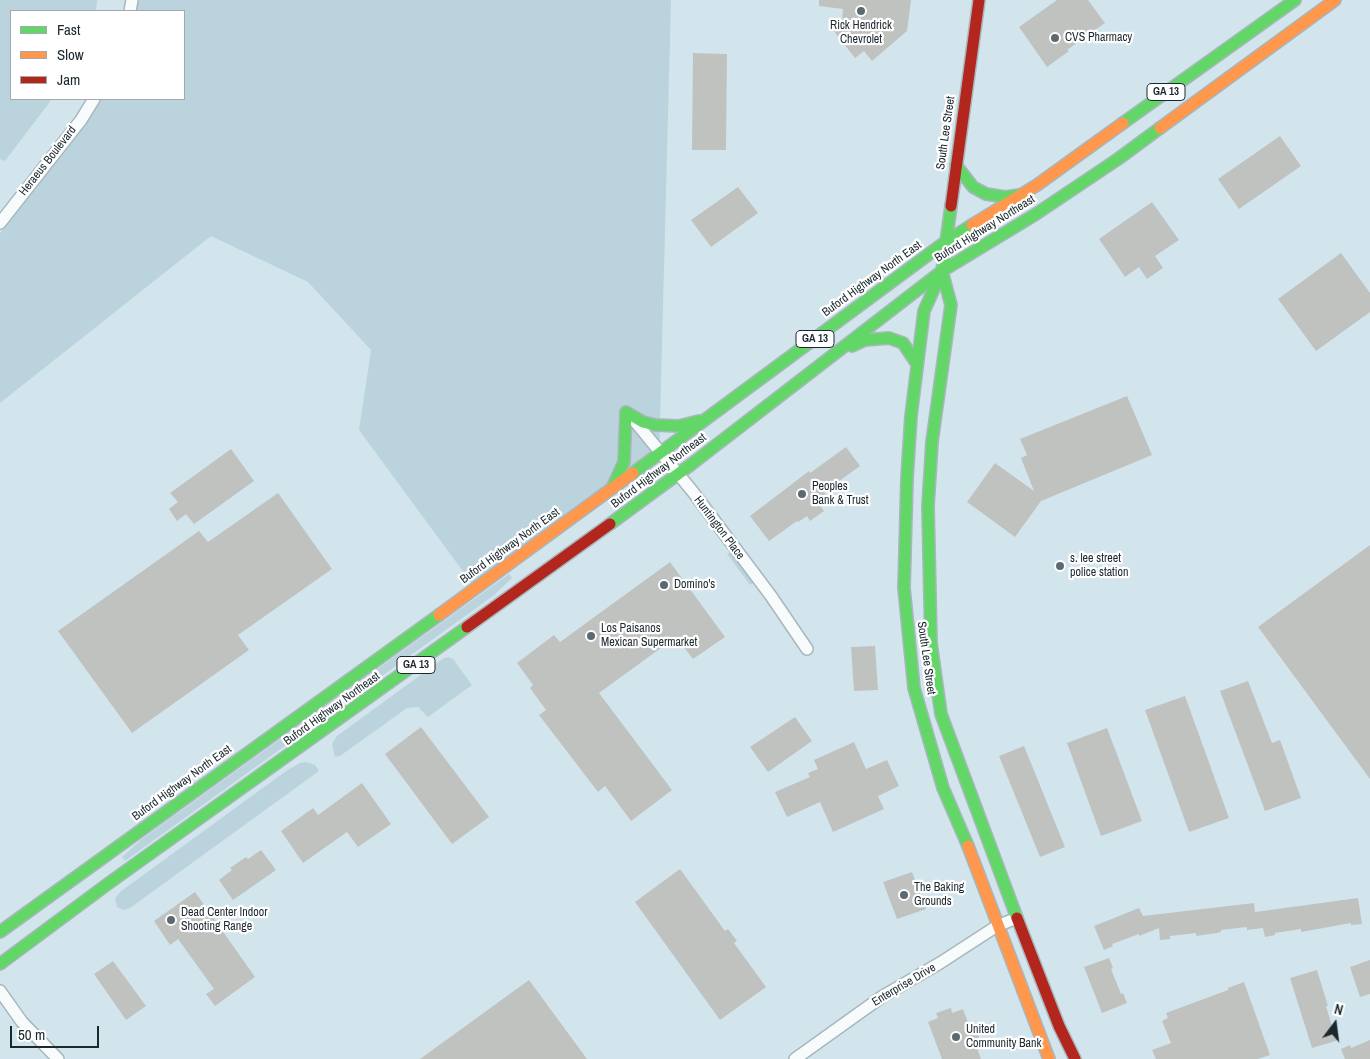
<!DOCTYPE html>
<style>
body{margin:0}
#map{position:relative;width:1370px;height:1059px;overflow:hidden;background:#d2e5ed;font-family:"Archivo Narrow",sans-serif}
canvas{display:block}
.legend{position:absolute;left:10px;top:10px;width:175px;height:90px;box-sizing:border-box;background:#fff;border:1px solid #a4a9ab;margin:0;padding:6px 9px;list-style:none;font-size:15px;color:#1b282e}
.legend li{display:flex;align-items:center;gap:10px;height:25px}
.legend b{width:25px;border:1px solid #a4a9ab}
.north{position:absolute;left:1310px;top:999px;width:50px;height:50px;-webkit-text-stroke:4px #fff;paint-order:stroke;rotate:15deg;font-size:14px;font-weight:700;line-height:20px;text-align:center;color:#1b282e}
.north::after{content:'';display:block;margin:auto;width:18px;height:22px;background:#1b282e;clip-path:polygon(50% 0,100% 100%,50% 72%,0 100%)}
.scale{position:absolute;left:10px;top:1026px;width:89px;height:22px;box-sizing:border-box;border:2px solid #1b282e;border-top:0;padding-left:6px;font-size:15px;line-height:18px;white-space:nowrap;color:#1b282e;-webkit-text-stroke:4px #fff;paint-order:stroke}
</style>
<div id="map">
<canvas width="1370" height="1059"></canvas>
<ul class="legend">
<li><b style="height:6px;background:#63d668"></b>Fast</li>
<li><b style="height:6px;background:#ff974d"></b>Slow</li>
<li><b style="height:6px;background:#b3261e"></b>Jam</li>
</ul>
<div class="north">N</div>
<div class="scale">50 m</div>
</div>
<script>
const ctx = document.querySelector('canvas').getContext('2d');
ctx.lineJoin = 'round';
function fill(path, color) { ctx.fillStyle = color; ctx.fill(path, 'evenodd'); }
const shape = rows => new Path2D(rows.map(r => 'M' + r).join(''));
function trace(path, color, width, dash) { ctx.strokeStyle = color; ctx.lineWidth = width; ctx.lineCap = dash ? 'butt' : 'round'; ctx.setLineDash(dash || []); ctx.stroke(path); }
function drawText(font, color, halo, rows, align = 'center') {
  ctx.font = font + ' "Archivo Narrow",sans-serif'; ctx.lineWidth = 4.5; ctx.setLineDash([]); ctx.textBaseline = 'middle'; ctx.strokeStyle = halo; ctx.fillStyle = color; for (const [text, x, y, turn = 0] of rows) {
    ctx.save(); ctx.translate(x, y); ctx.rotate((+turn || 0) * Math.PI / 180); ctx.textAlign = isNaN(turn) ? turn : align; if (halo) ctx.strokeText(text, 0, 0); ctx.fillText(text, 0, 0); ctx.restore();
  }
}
fill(shape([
 [0,0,97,0,96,11,11,11,11,99,52,99,5,161,0,159],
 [130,0,671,0,659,460,476,589,359,430,371,350,308,282,211,236,0,403,0,233,76,135,98,99,184,99,184,11,128,11],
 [731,552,753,583,750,585,727,554],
 [509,574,512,578,493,596,125,861,122,857,142,839],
 [449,657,453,659,472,685,428,717,418,707,407,708,340,756,335,757,332,744,337,736,444,658],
 [306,762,315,765,319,771,130,908,124,910,117,907,115,899,120,892,286,771,300,763]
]), '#bbd3dd');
fill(shape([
 [819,0,911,0,907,31,872,61,864,51,855,58,833,30,842,23,843,9,819,6],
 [1057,0,1088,0,1105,23,1067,50,1069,51,1047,67,1019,27],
 [693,53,727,54,726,150,692,150],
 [1280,136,1301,166,1239,209,1218,179],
 [738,187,758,213,711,247,691,220],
 [1152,202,1179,240,1155,256,1163,268,1147,279,1139,267,1125,277,1099,239],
 [1341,253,1370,293,1370,312,1316,351,1278,299],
 [1127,396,1152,455,1041,501,1015,537,967,502,995,463,1034,491,1021,458,1027,455,1020,439],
 [846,447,860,466,824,492,830,501,821,507,824,511,810,521,807,516,798,522,797,521,769,541,750,516,809,471,810,473],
 [231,449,254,481,194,524,186,514,177,521,169,509,178,502,170,493],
 [278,493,332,569,238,635,249,650,132,733,58,631,199,531,208,542],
 [1370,545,1370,779,1258,627],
 [670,562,725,637,693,659,676,637,599,693,672,790,631,821,605,786,598,792,539,715,546,710,530,688,533,685,517,663,554,635,560,642],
 [875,646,878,690,854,691,851,647],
 [1248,681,1272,743,1280,740,1301,798,1265,811,1220,691],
 [1185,696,1229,818,1189,832,1145,710],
 [795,717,812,741,768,772,750,747],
 [421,727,489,817,452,844,385,754],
 [1107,728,1142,821,1101,836,1067,743],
 [854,742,866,769,887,760,899,786,878,796,884,809,833,832,820,802,787,817,775,792,810,777,808,773,818,769,814,760],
 [1024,746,1065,847,1040,857,999,756],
 [362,783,391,824,358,847,347,832,303,863,281,831,313,808,318,815],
 [261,850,276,870,233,900,219,880,232,870,230,868,246,857,248,859],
 [680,869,725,931,728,929,737,941,734,943,766,987,720,1020,635,902],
 [912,872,926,909,897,919,883,882],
 [195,892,255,977,215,1006,206,994,214,989,178,939,170,945,154,921],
 [1358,898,1362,924,1351,925,1351,923,1301,932,1301,929,1275,933,1275,935,1265,937,1263,928,1247,930,1247,927,1221,930,1221,932,1217,933,1196,936,1196,933,1170,936,1170,939,1160,940,1159,928,1139,936,1139,934,1112,944,1113,946,1104,950,1094,926,1139,908,1143,916,1254,903,1255,912],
 [1109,958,1113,968,1111,969,1121,994,1123,993,1127,1003,1102,1013,1084,967],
 [1370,960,1370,994,1360,997,1350,967],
 [113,961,146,1006,126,1020,94,974],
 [1317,970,1328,1006,1326,1006,1333,1030,1335,1030,1339,1040,1312,1048,1290,978],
 [529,980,587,1059,420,1059],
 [1244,982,1270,1055,1258,1059,1156,1059,1152,1050,1171,1043,1162,1021,1168,1018,1166,1013,1228,990,1228,988],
 [951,1008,952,1013,963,1009,971,1031,976,1029,981,1044,976,1045,981,1059,942,1059,928,1022,938,1018,936,1013],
 [1370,1040,1370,1059,1345,1059,1341,1049,1350,1045,1351,1048]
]), '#c0c2c0');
const street = shape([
 [130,11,132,0],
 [0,223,81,120,94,99],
 [633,419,693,492,771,596,807,649],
 [0,991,22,1022,58,1059],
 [795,1059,883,996,940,963,997,926,1017,918]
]);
const fast = shape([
 [1123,123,1295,0],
 [956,165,973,187,986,194,1005,197,1020,195],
 [951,206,942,271,924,311,911,416,907,478,904,588,914,688,943,788,968,846],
 [942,271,951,305,932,442,928,506,931,643,941,714,1017,918],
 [852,346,865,340,889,338,903,343,917,364],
 [626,412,643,422,655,425,679,426,699,421],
 [633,473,944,243,972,225],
 [613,486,624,462,626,412],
 [610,524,693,463,942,271,1036,214,1118,159,1160,128],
 [0,932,439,615],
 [0,964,109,883,467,627]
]);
const slow = shape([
 [1160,128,1335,0],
 [972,225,1037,185,1123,123],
 [439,615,633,473],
 [968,846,1049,1059]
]);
const jam = shape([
 [951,206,979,0],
 [467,627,610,524],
 [1017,918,1059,1026,1075,1059]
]);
trace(street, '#a8b7bd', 14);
trace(fast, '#a8b7bd', 14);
trace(slow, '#a8b7bd', 14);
trace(jam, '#a8b7bd', 14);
trace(street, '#f8fbfc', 11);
trace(fast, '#63d668', 11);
trace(slow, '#ff974d', 11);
trace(jam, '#b3261e', 11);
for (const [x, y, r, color] of [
 [861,11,5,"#5b6a71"],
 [1055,38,5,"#5b6a71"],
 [802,494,5,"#5b6a71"],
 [1060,566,5,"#5b6a71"],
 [664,585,5,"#5b6a71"],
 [591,636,5,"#5b6a71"],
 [904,895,5,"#5b6a71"],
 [171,920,5,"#5b6a71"],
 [956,1037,5,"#5b6a71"]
]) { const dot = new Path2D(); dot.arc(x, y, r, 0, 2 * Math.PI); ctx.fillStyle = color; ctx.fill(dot); trace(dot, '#fff', 2); }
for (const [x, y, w] of [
 [1166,92,38],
 [815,339,38],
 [416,665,38]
]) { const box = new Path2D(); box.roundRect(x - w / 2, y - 8.5, w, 17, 4); ctx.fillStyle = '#fff'; ctx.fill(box); trace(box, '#1b282e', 1); }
drawText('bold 11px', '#1b282e', null, [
 ["GA 13",1166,92],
 ["GA 13",815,339],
 ["GA 13",416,665]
]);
drawText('12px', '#1b282e', '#fff', [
 ["Rick Hendrick",861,26,"center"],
 ["Chevrolet",861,40,"center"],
 ["CVS Pharmacy",1065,38],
 ["Peoples",812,487],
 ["Bank & Trust",812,501],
 ["s. lee street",1070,559],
 ["police station",1070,573],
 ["Domino's",674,585],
 ["Los Paisanos",601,629],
 ["Mexican Supermarket",601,643],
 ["The Baking",914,888],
 ["Grounds",914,902],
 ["Dead Center Indoor",181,913],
 ["Shooting Range",181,927],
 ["United",966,1030],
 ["Community Bank",966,1044]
], 'left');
drawText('12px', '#1b282e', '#fff', [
 ["South Lee Street",946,133,-82],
 ["Heraeus Boulevard",48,161,-52],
 ["Buford Highway Northeast",985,229,-32],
 ["Buford Highway North East",872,279,-36],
 ["Buford Highway Northeast",659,471,-37],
 ["Huntington Place",719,528,53],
 ["Buford Highway North East",510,546,-36],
 ["South Lee Street",926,658,82],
 ["Buford Highway Northeast",332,709,-36],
 ["Buford Highway North East",182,783,-36],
 ["Enterprise Drive",904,985,-31]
]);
</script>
